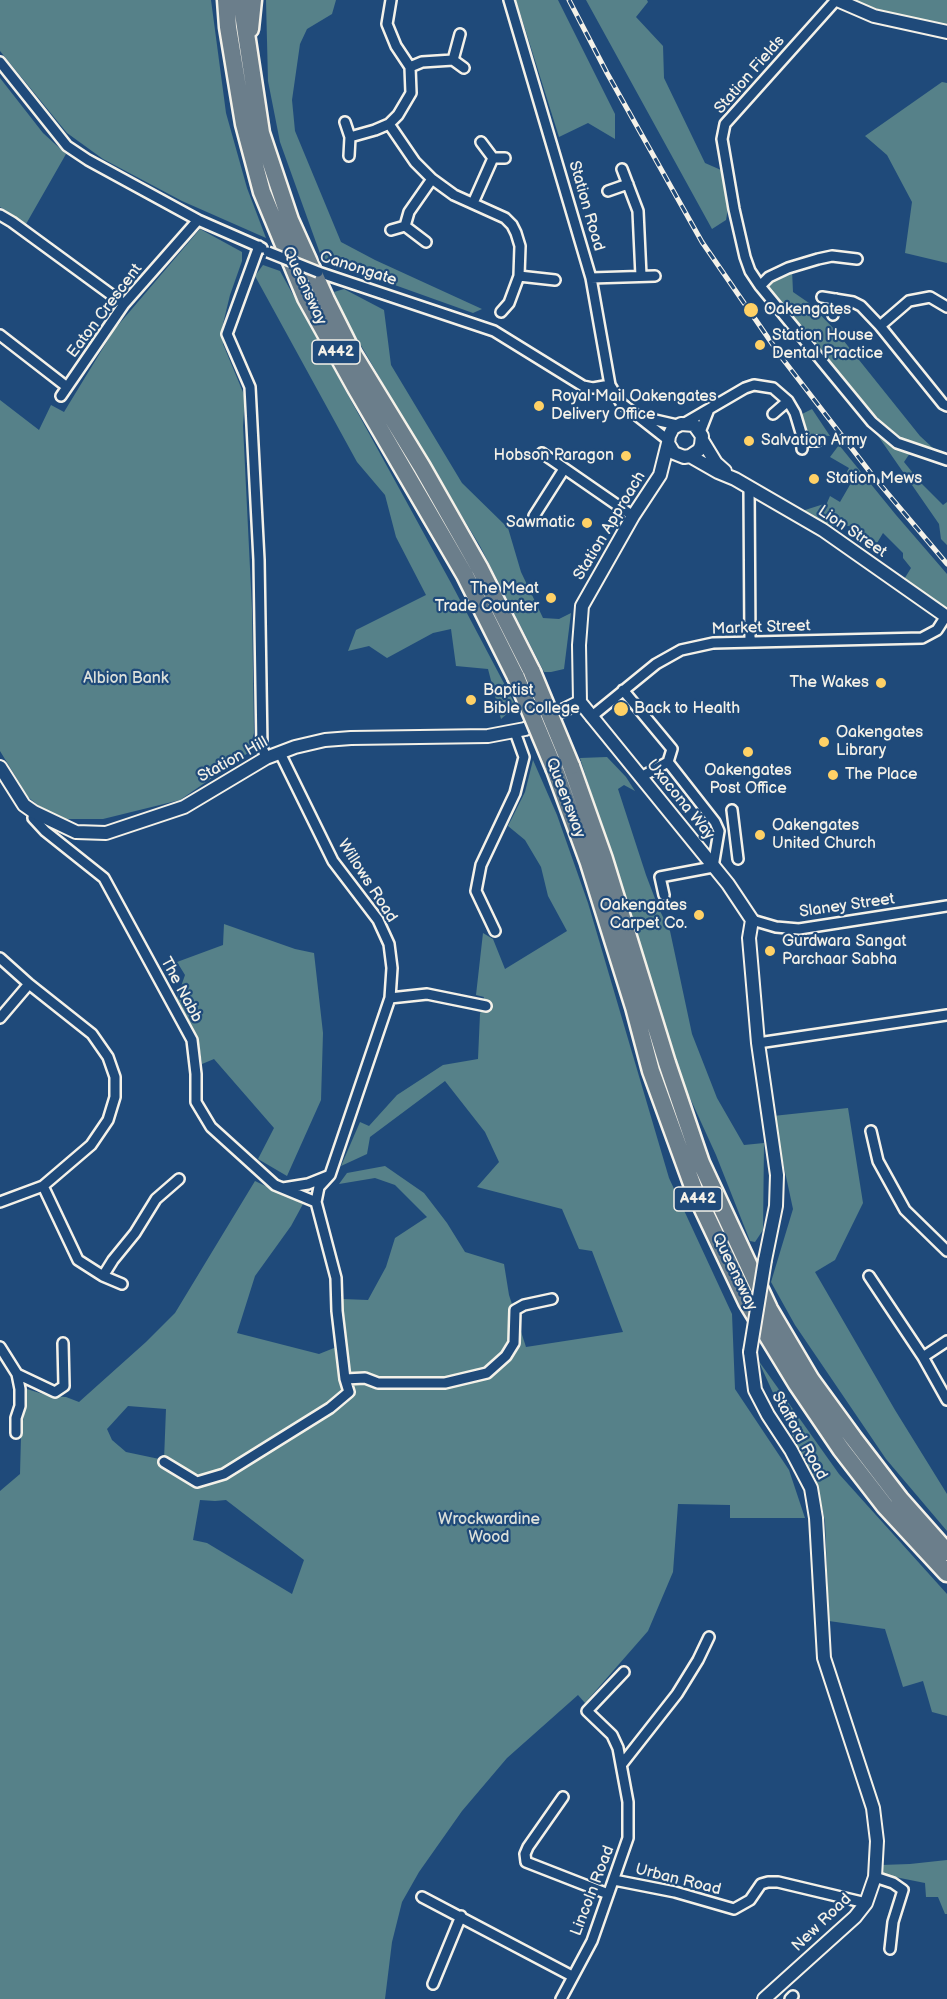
<!DOCTYPE html>
<style>
body{margin:0}
canvas{display:block;background:#1f4a7a}
</style>
<canvas width="947" height="1999"></canvas>
<script>
const ctx = document.querySelector('canvas').getContext('2d');
ctx.lineJoin = 'round';
function fill(path, color) { ctx.fillStyle = color; ctx.fill(path, 'evenodd'); }
const shape = rows => new Path2D(rows.map(r => 'M' + r).join(''));
function trace(path, color, width, dash) { ctx.strokeStyle = color; ctx.lineWidth = width; ctx.lineCap = dash ? 'butt' : 'round'; ctx.setLineDash(dash || []); ctx.stroke(path); }
function drawText(font, color, halo, rows, align = 'center') {
  ctx.font = font + ' "Balsamiq Sans",sans-serif'; ctx.lineWidth = 4.5; ctx.setLineDash([]); ctx.textBaseline = 'middle'; ctx.strokeStyle = halo; ctx.fillStyle = color; for (const [text, x, y, turn = 0] of rows) {
    ctx.save(); ctx.translate(x, y); ctx.rotate((+turn || 0) * Math.PI / 180); ctx.textAlign = isNaN(turn) ? turn : align; if (halo) ctx.strokeText(text, 0, 0); ctx.fillText(text, 0, 0); ctx.restore();
  }
}
fill(shape([
 [0,0,211,0,226,113,247,188,266,238,182,201,103,159,67,133,0,51],
 [266,0,336,0,332,14,307,29,300,44,292,100,295,131,341,242,375,260,482,309,473,313,322,259,280,142,268,81],
 [516,0,558,0,615,114,615,139,588,123,559,137],
 [586,0,647,0,648,2,636,17,663,46,664,78,705,163,721,170,729,203,726,220,712,229],
 [848,0,947,0,947,27,894,16,857,5],
 [0,78,43,133,66,154,26,224,0,207],
 [942,82,947,83,947,263,905,253,912,202,887,155,865,136],
 [200,229,242,252,242,261,230,295,222,328,223,344,245,397,243,426,252,609,254,733,248,753,180,800,103,819,65,819,39,806,28,797,0,751,0,400,39,430,51,405,64,412,114,330],
 [263,265,280,271,451,583,516,706,501,719,488,669,456,666,451,629,433,633,387,658,369,646,348,651,356,630,426,595,396,537,385,495,357,462,255,276],
 [792,270,793,292,809,303,835,330,920,436,934,449,904,441,875,419,765,287],
 [344,289,384,310,391,365,462,483,508,528,521,572,543,618,559,619,571,613,564,669,551,672,544,672,480,546,411,432,344,316,334,292],
 [812,409,830,436,808,435,804,431,802,414],
 [876,433,912,450,904,462,921,483,943,505,947,502,947,545,941,539,939,524],
 [839,445,896,515,947,574,947,610,903,581,911,568,903,558,903,553,883,533,877,543,849,526,828,526,802,511,827,503,830,496,840,502,851,483,844,477,849,468,830,457],
 [607,757,626,777,635,791,624,785,618,789,646,875,659,909,670,931,692,1034,717,1098,744,1145,764,1143,763,1230,755,1242,750,1241,716,1155,685,1087,580,758],
 [533,760,557,815,588,903,669,1178,732,1314,735,1389,789,1470,805,1518,730,1518,730,1505,678,1504,673,1572,648,1631,585,1703,578,1695,507,1758,462,1811,419,1872,402,1902,392,1942,385,1999,0,1999,0,1491,20,1474,21,1437,27,1389,49,1396,66,1397,79,1402,146,1342,175,1313,255,1181,303,1204,291,1226,255,1276,237,1333,319,1354,334,1348,346,1348,342,1299,368,1300,386,1267,395,1238,427,1217,395,1185,375,1178,339,1184,347,1173,385,1166,424,1193,447,1223,465,1252,504,1264,509,1295,526,1347,623,1332,592,1251,579,1249,562,1209,477,1187,499,1162,485,1132,445,1081,370,1137,367,1154,341,1166,360,1122,369,1126,397,1095,443,1065,478,1059,480,1014,484,997,476,995,483,933,493,939,505,969,567,931,548,896,541,867,525,840,508,826,525,792],
 [128,1406,166,1409,164,1460,126,1452,112,1440,107,1429],
 [200,1500,215,1501,226,1500,304,1560,292,1594,207,1543,193,1540],
 [224,924,295,949,314,953,323,1033,321,1100,287,1176,258,1159,274,1128,214,1059,202,1064,198,1038,177,998,185,975,177,962,223,945],
 [848,1108,863,1203,835,1260,815,1272,895,1410,947,1494,947,1531,886,1459,795,1325,771,1282,793,1209,773,1116],
 [758,1360,839,1474,947,1594,947,1716,932,1712,923,1681,903,1687,885,1629,829,1621,825,1521,816,1480,795,1441],
 [947,1860,947,1914,945,1914,938,1897,926,1897,925,1883,880,1874,881,1865,910,1864]
]), '#568189');
const street = shape([
 [509,0,591,278,610,385,621,403,668,440],
 [836,0,725,124,722,139,734,209,745,257,750,271,760,286,872,422,897,443,947,460],
 [460,34,453,60,464,68],
 [0,62,67,146,88,160,198,220,262,248],
 [410,67,422,62,453,60],
 [345,122,350,137,349,156],
 [389,124,415,162,432,179,454,195,505,218,512,225,516,233,520,246,519,276],
 [350,137,375,130,389,124,398,115,411,93,410,67,396,46,387,24,391,0],
 [481,142,493,158,505,158],
 [622,169,638,211,641,276],
 [608,191,628,184],
 [473,203,493,158],
 [0,215,12,222,124,304],
 [405,226,409,212,432,179],
 [391,230,405,226,426,242],
 [259,246,227,334,250,387,259,560,262,747,266,758],
 [318,272,494,331,583,386,593,388,610,385],
 [591,278,655,276],
 [760,286,769,277,788,268,818,259,832,256,857,259],
 [822,297,853,302,861,306,880,326,943,404,947,406],
 [501,312,509,303,519,276,555,280],
 [833,315,836,299],
 [880,326,909,301,930,297,947,307],
 [0,335,67,387],
 [61,396,124,304,198,220],
 [709,409,745,388,754,385,773,388,788,401,795,413,801,433,802,449],
 [773,414,788,401],
 [642,417,677,425],
 [685,423,709,409,700,432],
 [802,441,817,441],
 [542,453,633,516],
 [749,487,750,642],
 [534,516,564,469],
 [623,690,672,749,668,762],
 [591,717,656,664,681,650,713,643,922,638,937,630,946,616],
 [280,753,333,861,378,920,389,944,392,968,390,998,330,1175,319,1187,316,1202],
 [641,777,668,762,715,822,719,831,713,867,660,877,664,895],
 [732,810,738,859],
 [34,812,33,818,45,831,104,878,192,1040,196,1074,196,1102,211,1127,275,1185,316,1202,336,1278,337,1311,345,1379,349,1392,330,1408,224,1474,197,1482,164,1462],
 [752,920,776,927,799,929,947,906],
 [495,931,476,891,481,865,515,793,524,757,515,732],
 [0,958,29,984,92,1034,108,1057,115,1077,115,1097,108,1120,91,1145,43,1186,0,1202],
 [390,998,427,994,486,1006],
 [0,1018,29,984],
 [758,1043,947,1015],
 [871,1131,878,1161,905,1210,947,1251],
 [43,1186,78,1260,103,1276,113,1260,135,1233,156,1199,179,1179],
 [283,1188,308,1184,328,1176],
 [103,1276,122,1284],
 [869,1276,923,1357,947,1400],
 [0,1347,17,1374,20,1389,20,1406,16,1418,16,1433],
 [923,1357,947,1341],
 [17,1374,55,1392,64,1386,63,1343],
 [345,1379,365,1378,378,1383,445,1383,487,1373,506,1356,514,1343,515,1310,524,1305,552,1299],
 [622,1764,677,1694,698,1660,709,1637],
 [563,1797,528,1847,525,1854,526,1862,608,1894],
 [875,1877,893,1883,903,1890,893,1922,890,1949],
 [614,1880,675,1892,734,1909,750,1900,761,1884,768,1882,778,1882,866,1903],
 [422,1897,572,1976],
 [433,1984,461,1916],
 [561,1999,592,1941,628,1838,628,1802,618,1748,612,1735,587,1711,624,1672],
 [790,1999,793,1996]
]);
const secondary = shape([
 [837,0,874,16,947,32],
 [702,440,716,463,725,471],
 [690,456,699,450,701,445,702,436,694,425,681,424,673,428,669,436,668,443,674,453,684,457,690,456,718,472,735,479,823,530,947,617],
 [580,702,728,884,752,920,749,938,758,1043,777,1175,776,1206,765,1260],
 [580,702,579,645,582,606,633,516,660,475,668,443],
 [0,767,24,805,34,812,76,832,106,833,184,807,266,758,295,747,325,740,351,738,488,736,525,729,580,702],
 [750,1352,755,1390,768,1415,791,1450,811,1488,816,1518,824,1658,873,1808,877,1841,875,1877,866,1903,855,1917,764,1999]
]);
const highway = shape([
 [226,0,228,27,244,124,262,192,306,298,356,388,465,575,516,677],
 [241,0,261,133,290,220,326,300,353,354,422,467,480,569,532,672],
 [250,29,253,0],
 [571,766,604,859,667,1063,701,1163,769,1309,811,1380,854,1439,900,1499,947,1552],
 [555,770,589,863,634,1007,651,1071,695,1192,747,1302,797,1384,841,1449,885,1506,947,1573]
]);
trace(street, '#f4f1e8', 14);
trace(secondary, '#f4f1e8', 16);
trace(highway, '#f4f1e8', 21);
trace(street, '#1f4a7a', 9);
trace(secondary, '#1f4a7a', 12);
trace(highway, '#6b7e8b', 16);
const rail = shape([
 [569,0,607,73,702,242,782,358,873,476,947,564]
]);
trace(rail, '#f4f1e8', 5);
trace(rail, '#1f4a7a', 3, [9]);
const streetBridge = shape([
 [268,252,318,272]
]);
const secondaryBridge = shape([
 [750,1352,765,1260]
]);
const highwayBridge = shape([
 [532,672,571,766],
 [516,677,555,770]
]);
trace(streetBridge, '#f4f1e8', 14, []);
trace(secondaryBridge, '#f4f1e8', 16, []);
trace(highwayBridge, '#f4f1e8', 21, []);
trace(streetBridge, '#1f4a7a', 9);
trace(secondaryBridge, '#1f4a7a', 12);
trace(highwayBridge, '#6b7e8b', 16);
for (const [x, y, r, color] of [
 [751,310,8,"#ffd166"],
 [760,345,6,"#ffd166"],
 [539,406,6,"#ffd166"],
 [749,441,6,"#ffd166"],
 [626,456,6,"#ffd166"],
 [814,479,6,"#ffd166"],
 [587,523,6,"#ffd166"],
 [551,598,6,"#ffd166"],
 [881,683,6,"#ffd166"],
 [471,700,6,"#ffd166"],
 [621,709,8,"#ffd166"],
 [824,742,6,"#ffd166"],
 [748,752,6,"#ffd166"],
 [833,775,6,"#ffd166"],
 [760,835,6,"#ffd166"],
 [699,915,6,"#ffd166"],
 [770,951,6,"#ffd166"]
]) { const dot = new Path2D(); dot.arc(x, y, r, 0, 2 * Math.PI); ctx.fillStyle = color; ctx.fill(dot); trace(dot, '#1f4a7a', 2); }
for (const [x, y, w] of [
 [336,352,48],
 [698,1199,48]
]) { const box = new Path2D(); box.roundRect(x - w / 2, y - 12, w, 24, 4.5); ctx.fillStyle = '#1f4a7a'; ctx.fill(box); trace(box, '#f4f1e8', 1.5); }
drawText('bold 15px', '#f4f1e8', null, [
 ["A442",336,352],
 ["A442",698,1199]
]);
drawText('16px', '#f4f1e8', '#1f4a7a', [
 ["Station Fields",750,75,-49],
 ["Station Road",586,206,74],
 ["Canongate",358,269,18],
 ["Queensway",304,286,65],
 ["Eaton Crescent",105,311,-53],
 ["Station Approach",610,526,-59],
 ["Lion Street",852,532,34],
 ["Market Street",761,628,-2],
 ["Station Hill",233,760,-29],
 ["Queensway",565,798,69],
 ["Uxacona Way",680,800,51],
 ["Willows Road",367,881,57],
 ["Slaney Street",847,906,-8],
 ["The Nabb",181,990,62],
 ["Queensway",734,1272,64],
 ["Stafford Road",799,1436,61],
 ["Urban Road",678,1880,14],
 ["Lincoln Road",593,1891,-69],
 ["New Road",822,1923,-44]
]);
drawText('16px', '#f4f1e8', '#1f4a7a', [
 ["Oakengates",764,310],
 ["Station House",772,336],
 ["Dental Practice",772,354],
 ["Royal Mail Oakengates",551,397],
 ["Delivery Office",551,415],
 ["Salvation Army",761,441],
 ["Hobson Paragon",614,456,"right"],
 ["Station Mews",826,479],
 ["Sawmatic",575,523,"right"],
 ["The Meat",539,589,"right"],
 ["Trade Counter",539,607,"right"],
 ["The Wakes",869,683,"right"],
 ["Baptist",483,691],
 ["Bible College",483,709],
 ["Back to Health",634,709],
 ["Oakengates",836,733],
 ["Library",836,751],
 ["Oakengates",748,771,"center"],
 ["Post Office",748,789,"center"],
 ["The Place",845,775],
 ["Oakengates",772,826],
 ["United Church",772,844],
 ["Oakengates",687,906,"right"],
 ["Carpet Co.",687,924,"right"],
 ["Gurdwara Sangat",782,942],
 ["Parchaar Sabha",782,960]
], 'left');
drawText('16px', '#dce0da', '#1f4a7a', [
 ["Albion Bank",126,679],
 ["Wrockwardine",489,1520],
 ["Wood",489,1538]
]);
</script>
